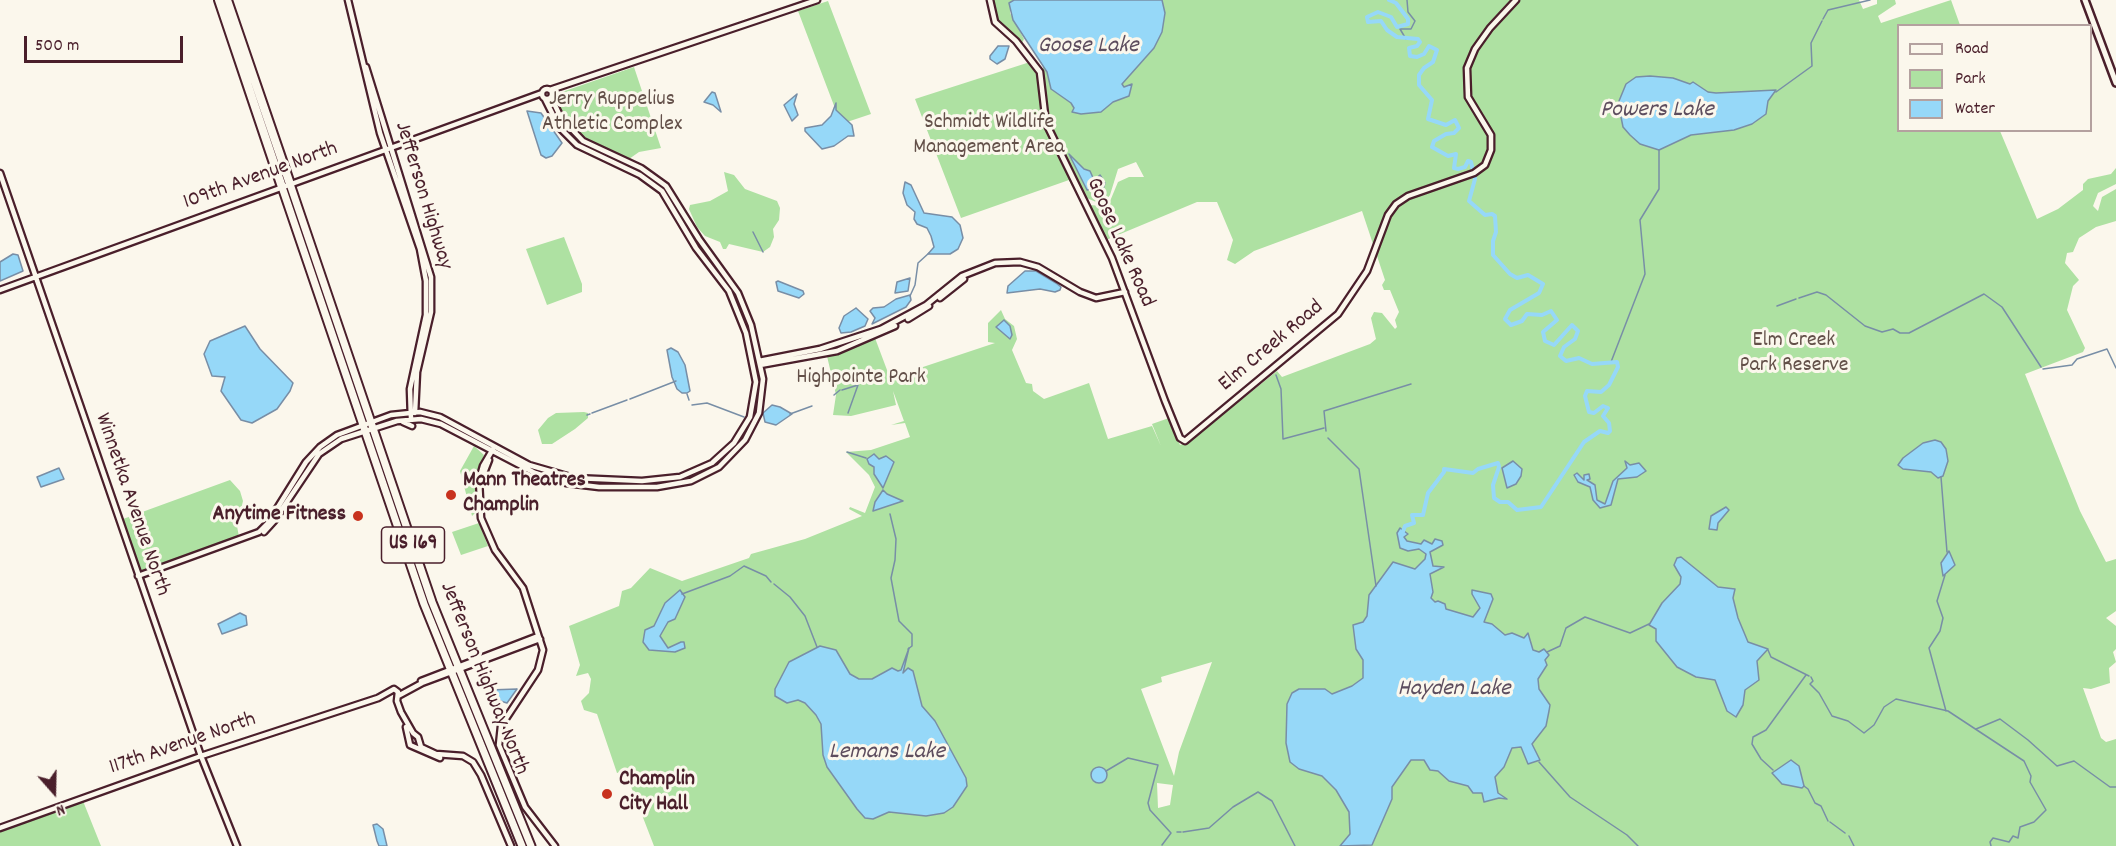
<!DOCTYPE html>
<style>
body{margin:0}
#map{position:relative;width:2116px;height:846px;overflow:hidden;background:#fbf7ec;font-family:Dekko,sans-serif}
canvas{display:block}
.legend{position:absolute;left:1897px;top:24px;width:195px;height:108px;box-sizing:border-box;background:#fbf7ec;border:2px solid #b4a19f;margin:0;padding:8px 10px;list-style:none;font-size:18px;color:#4a1f2b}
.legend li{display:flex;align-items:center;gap:12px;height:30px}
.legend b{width:30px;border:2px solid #b4a19f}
.north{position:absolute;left:24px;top:762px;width:60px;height:60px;-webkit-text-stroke:4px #fbf7ec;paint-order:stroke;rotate:160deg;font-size:16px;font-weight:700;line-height:24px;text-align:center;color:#4a1f2b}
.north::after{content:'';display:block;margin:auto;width:21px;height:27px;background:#4a1f2b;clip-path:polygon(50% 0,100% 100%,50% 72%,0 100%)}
.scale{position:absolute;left:24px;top:36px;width:159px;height:27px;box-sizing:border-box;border:3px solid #4a1f2b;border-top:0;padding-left:8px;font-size:18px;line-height:21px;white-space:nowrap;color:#4a1f2b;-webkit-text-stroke:4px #fbf7ec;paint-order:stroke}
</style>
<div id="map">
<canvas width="2116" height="846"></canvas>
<ul class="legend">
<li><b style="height:8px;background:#fbf7ec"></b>Road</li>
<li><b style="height:16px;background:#aee1a2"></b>Park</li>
<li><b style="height:16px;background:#96d8f8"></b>Water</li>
</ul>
<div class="north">N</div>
<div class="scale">500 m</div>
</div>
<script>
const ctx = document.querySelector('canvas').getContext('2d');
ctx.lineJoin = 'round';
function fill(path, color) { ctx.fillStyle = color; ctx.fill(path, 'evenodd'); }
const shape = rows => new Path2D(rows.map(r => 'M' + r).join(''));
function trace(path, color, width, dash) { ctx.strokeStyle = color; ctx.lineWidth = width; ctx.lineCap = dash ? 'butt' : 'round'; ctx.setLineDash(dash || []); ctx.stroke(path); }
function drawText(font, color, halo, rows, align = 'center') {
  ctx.font = font + ' Dekko,sans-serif'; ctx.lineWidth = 6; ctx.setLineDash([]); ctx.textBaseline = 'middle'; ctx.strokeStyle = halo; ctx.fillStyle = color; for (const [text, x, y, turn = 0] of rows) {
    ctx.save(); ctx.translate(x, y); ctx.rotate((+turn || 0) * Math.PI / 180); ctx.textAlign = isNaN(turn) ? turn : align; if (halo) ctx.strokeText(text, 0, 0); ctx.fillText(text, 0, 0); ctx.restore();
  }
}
fill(shape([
 [993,0,1013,0,1010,3,1010,13,1024,39,1022,43,996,18],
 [1157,0,1859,0,1863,9,1877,4,1877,0,1895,0,1896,4,1878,16,1881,23,1951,0,1960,25,1898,26,1898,130,2000,131,2037,219,2058,209,2083,190,2083,184,2088,179,2111,174,2116,168,2116,184,2098,193,2093,206,2098,211,2102,197,2116,189,2116,221,2096,227,2079,238,2073,252,2067,253,2065,263,2079,280,2073,286,2067,310,2085,348,2083,352,2025,374,2080,511,2106,562,2116,559,2116,611,2106,618,2116,626,2116,649,2113,652,2116,662,2109,668,2110,683,2091,689,2083,688,2101,738,2106,742,2116,739,2116,846,654,846,625,771,617,773,597,714,584,710,581,701,589,693,591,679,588,673,576,676,580,665,569,626,619,606,622,591,631,588,650,568,682,581,749,558,751,554,805,539,862,516,849,509,850,507,865,513,875,487,869,475,846,452,871,450,910,437,905,423,891,425,904,421,893,391,896,405,851,416,833,415,836,395,827,356,875,338,890,378,995,343,988,342,988,323,1001,310,1005,319,1014,326,1017,339,1012,350,1026,383,1032,384,1033,391,1044,399,1089,383,1108,439,1152,426,1161,446,1152,424,1169,418,1180,445,1190,441,1277,371,1282,377,1370,344,1376,339,1371,318,1374,312,1382,313,1395,329,1397,327,1395,320,1399,312,1390,290,1384,290,1382,285,1385,280,1362,211,1254,251,1235,264,1227,260,1233,240,1217,202,1197,202,1106,240,1087,205,1108,206,1118,182,1129,177,1144,177,1136,162,1118,169,1110,195,1103,205,1082,196,1077,184,1072,186,1069,180,961,218,915,99,1030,62,1039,77,1043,74,1043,65,1051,80],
 [1212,662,1179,752,1174,776,1141,689,1162,682,1161,677],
 [1157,783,1173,785,1170,805,1158,808],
 [828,1,871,114,841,124,798,11],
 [634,67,661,148,639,152,629,159,596,145,580,135,566,120,555,98,559,93],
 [724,172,734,175,745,189,777,201,780,208,779,220,773,229,774,237,770,247,763,252,729,244,726,249,723,249,720,242,705,236,697,227,689,209,690,205,710,201,728,191],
 [564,237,582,284,582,292,547,305,526,249],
 [584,412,588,413,588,418,575,429,552,444,542,444,538,430,548,418,556,413],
 [474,446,484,455,475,478,475,513,472,516,460,471],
 [230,480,240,491,243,501,237,526,239,537,140,571,123,519],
 [479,523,488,546,461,555,452,532],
 [83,801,101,846,0,846,0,831]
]), '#aee1a2');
const water = shape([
 [1014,0,1162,0,1165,13,1162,32,1154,48,1122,84,1124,87,1132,84,1129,96,1113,102,1101,112,1081,114,1072,112,1074,108,1071,103,1051,89,1047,72,1013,20,1009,3,1014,0],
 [998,46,1009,46,1005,59,997,64,990,59,990,56,998,46],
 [1650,76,1673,78,1690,84,1693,82,1708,92,1716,93,1776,90,1768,101,1766,114,1752,124,1734,130,1691,135,1659,150,1640,144,1630,135,1623,127,1620,112,1619,101,1626,84,1636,77,1650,76],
 [712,92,715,93,721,112,713,105,704,102,712,92],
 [797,94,794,104,798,115,792,121,784,105,797,94],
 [836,103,836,110,852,125,854,136,848,136,834,146,822,149,805,131,805,128,822,125,831,116,836,103],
 [527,111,541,113,562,143,552,156,546,158,541,155,527,111],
 [1069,154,1084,169,1090,171,1094,180,1100,175,1105,183,1102,192,1098,188,1087,190,1069,154],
 [905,182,911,185,924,213,952,217,960,225,963,238,958,249,950,254,928,254,934,247,931,236,927,228,917,224,914,219,915,212,907,205,903,193,905,182],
 [13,254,18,255,23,271,0,281,0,262,13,254],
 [1025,271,1036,271,1056,283,1061,287,1060,290,1055,292,1040,289,1007,293,1008,286,1025,271],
 [910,278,908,291,895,293,897,282,910,278],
 [778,281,803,291,804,294,799,298,778,291,776,282,778,281],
 [910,295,911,300,906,307,872,324,875,318,870,311,873,308,884,307,896,299,910,295],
 [856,308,868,319,865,326,851,332,841,333,839,328,844,316,856,308],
 [1004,320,1010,326,1012,335,1010,339,996,327,1004,320],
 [245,326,260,349,293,383,290,391,277,409,252,423,241,420,221,391,225,377,212,376,204,354,210,341,245,326],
 [671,348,678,352,685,365,690,391,687,393,682,393,677,389,672,377,667,350,671,348],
 [772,405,780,407,792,414,776,425,765,422,763,413,772,405],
 [1935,440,1941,442,1946,449,1948,461,1943,476,1938,478,1931,472,1903,469,1898,465,1903,458,1923,443,1935,440],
 [874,454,879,459,886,456,894,462,883,488,874,474,874,467,869,464,867,459,874,454],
 [1513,461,1522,469,1521,476,1516,484,1507,488,1502,468,1513,461],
 [1625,461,1630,465,1639,463,1646,471,1637,477,1618,479,1611,505,1600,508,1593,500,1590,487,1578,482,1574,475,1577,473,1584,480,1584,475,1589,474,1590,479,1587,480,1595,485,1597,500,1605,504,1613,481,1627,468,1625,461],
 [59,468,64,479,41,487,37,477,59,468],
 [883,490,887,494,903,501,873,511,875,502,883,490],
 [1726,507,1729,510,1718,523,1717,530,1709,529,1711,516,1726,507],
 '424 536a8 8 0 1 1 16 0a8 8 0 1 1-16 0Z',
 [1400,528,1408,534,1404,537,1407,541,1421,544,1424,540,1432,544,1435,539,1442,541,1443,545,1430,552,1433,566,1444,567,1430,574,1433,592,1431,598,1435,602,1438,601,1445,604,1446,609,1473,617,1480,608,1472,594,1472,590,1491,594,1493,599,1484,622,1492,624,1505,635,1512,633,1524,638,1528,633,1533,650,1539,652,1544,649,1549,655,1545,660,1547,665,1538,679,1539,689,1550,705,1549,711,1546,726,1532,744,1540,760,1528,764,1521,747,1512,748,1504,767,1495,777,1498,793,1507,799,1499,798,1484,802,1482,793,1473,793,1468,786,1449,781,1438,771,1430,770,1424,760,1411,760,1392,787,1392,799,1372,845,1340,846,1350,834,1349,812,1336,790,1322,776,1299,769,1290,762,1286,743,1287,704,1292,693,1299,689,1325,689,1332,694,1352,686,1363,678,1363,660,1356,649,1353,625,1363,622,1367,616,1369,595,1393,562,1415,569,1425,559,1426,554,1419,549,1408,551,1400,548,1397,533,1400,528],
 [1949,551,1955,565,1943,576,1941,563,1949,551],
 [1681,557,1718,587,1735,589,1733,598,1738,618,1748,642,1768,649,1757,661,1759,680,1745,690,1743,705,1736,717,1727,711,1715,680,1696,677,1677,667,1656,641,1656,629,1649,625,1662,603,1680,584,1681,577,1674,565,1677,558,1681,557],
 [680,590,685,597,675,619,668,622,660,636,668,648,681,642,684,642,685,648,675,652,649,650,643,642,645,630,654,626,665,603,680,590],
 [240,613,246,616,247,625,222,634,218,624,240,613],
 [820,646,836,650,850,674,859,679,872,679,892,668,898,671,901,670,909,648,903,673,908,668,913,671,922,706,935,721,966,778,967,786,953,807,944,813,926,816,889,812,873,819,865,818,857,809,827,767,823,755,821,724,816,715,805,703,798,700,787,703,775,696,775,689,789,662,820,646],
 [517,689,507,703,497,700,489,690,517,689],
 [1791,760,1799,766,1804,786,1802,788,1782,784,1772,773,1791,760],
 '1091 775a8 8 0 1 1 16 0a8 8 0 1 1-16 0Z',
 [377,824,383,829,387,846,379,846,377,841,373,825,377,824]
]);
fill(water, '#96d8f8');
trace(water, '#788ea6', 1.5);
trace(shape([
 [1823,19,1828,10,1870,0],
 [1406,39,1400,29,1411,29,1415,21,1408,12,1407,0],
 [1776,92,1812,66,1811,43,1822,21],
 [753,232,763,252],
 [910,296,915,285,918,263,929,253],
 [1799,298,1817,292,1826,295,1865,326,1882,332,1893,329,1900,333,1909,333,1984,294,2002,307,2041,367],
 [1777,306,1796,299],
 [1611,362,1645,274,1640,220,1659,189,1659,150],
 [2043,369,2072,365,2077,359,2107,349,2116,368],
 [1276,375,1281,389,1283,439,1324,428],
 [842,390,858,385,848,413],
 [687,394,689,400],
 [834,395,840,390],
 [630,399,676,381],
 [692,405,707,403,744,417],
 [592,413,627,400],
 [790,414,812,406],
 [587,415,590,414],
 [1326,431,1324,411,1411,384],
 [1328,438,1359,469,1376,586],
 [847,452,866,458],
 [1941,477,1947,552],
 [890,514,896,539,895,560,891,578,899,621,912,634,912,646,908,649],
 [1945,575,1937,601,1943,618,1940,631,1929,648,1946,711],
 [774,584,790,597,805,616,817,647],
 [682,594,730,576,744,566,766,576,771,582],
 [1768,650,1771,657,1809,676],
 [1547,652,1560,646,1566,628,1585,617,1630,633,1649,624],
 [1811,677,1813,681,1810,684,1819,693,1832,716,1848,721,1864,733,1874,725,1884,707,1896,699,1948,711,2024,761,2031,776,2030,782,2046,810,2034,822,2020,827,2018,838,2013,836,2009,842,1993,838,1990,842,1991,846],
 [1976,729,2000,719,2028,740,2057,766,2074,761,2110,787,2116,787],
 [1539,762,1570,797,1627,835,1638,846],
 [1773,770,1761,759,1752,744,1753,737,1766,730,1806,675],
 [1106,771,1128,758,1158,765,1148,803,1150,810,1171,833,1162,845],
 [1804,786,1808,789,1815,803,1821,806,1828,821],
 [1830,822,1845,833],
 [1177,832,1181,832],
 [1183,832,1209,828,1233,807,1258,792,1272,801,1295,846],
 [1849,836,1854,846]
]), '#788ea6', 1.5);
trace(shape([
 [1389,0,1396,3,1408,19,1408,24,1397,27,1391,17,1378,12,1367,17,1368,22,1381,21,1387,30,1397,37,1418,39,1420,42,1417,46,1409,48,1410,56,1417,57,1424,54,1429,46,1437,50,1433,62,1424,68,1419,75,1419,85,1432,100,1428,119,1446,125,1455,120,1459,128,1454,133,1446,134,1434,141,1432,147,1448,156,1456,154,1454,168,1458,169,1465,167,1468,161,1471,162,1475,179,1469,201,1485,215,1492,214,1495,216,1496,232,1493,241,1493,255,1510,274,1517,278,1528,275,1543,284,1539,293,1510,310,1505,319,1511,325,1522,321,1527,314,1542,315,1551,311,1557,320,1543,332,1545,341,1554,345,1572,325,1578,331,1575,339,1564,347,1560,356,1566,361,1579,358,1592,364,1617,362,1618,367,1609,385,1601,392,1587,391,1585,396,1589,412,1594,413,1603,406,1608,408,1603,416,1609,423,1610,431,1608,433,1600,431,1584,442,1541,507,1517,510,1508,502,1500,502,1494,498,1493,485,1499,467,1498,463,1478,469,1473,473,1444,469,1444,472,1428,493,1423,515,1412,515,1414,523,1405,526,1402,534]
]), '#96d8f8', 4);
const tertiary = shape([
 [348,0,380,133,420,249,426,281,426,315,410,389,411,419],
 [990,0,995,22,1016,41,1040,72,1046,123,1112,258,1165,401,1180,438,1185,441,1338,314,1367,271,1388,215,1396,204,1408,196,1474,173,1485,165,1491,150,1491,135,1468,97,1467,68,1475,49,1490,28,1516,0],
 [366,67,431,277,431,312,417,372,415,413],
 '542 94a5 5 0 1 1 10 0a5 5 0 1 1-10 0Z',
 [550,90,817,0],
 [0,173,201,756,237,846],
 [0,290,542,93],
 [940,298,964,279],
 [908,319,929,306],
 [759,361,820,349,881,329,926,305,962,276,995,263,1020,262,1038,267,1080,292,1096,298,1125,292],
 [760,365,837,351,895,326],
 [403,422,412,426],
 [493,449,483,466,479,480,481,518,495,550,523,588,543,650,538,670,501,726,499,745,525,807,555,846],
 [482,478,489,460],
 [264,532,274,521,319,454,341,439,397,421,421,419,441,424,535,473,566,483,599,487,657,487,691,481,719,467,745,440,759,413,763,379,751,325,738,293,699,239,666,186,641,168,583,141,561,118,551,97],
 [138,576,259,532,268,523,306,462,320,447,337,435,391,415,420,412,440,417,529,465,574,478,642,481,680,477,712,463,734,443,750,417,756,382,746,333,729,291,696,248,662,191,640,175,577,145,559,127,545,99],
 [421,681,538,636],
 [398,696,422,683,540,639],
 [406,727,410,745,440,758],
 [0,828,201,756,378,698,394,689,398,692,397,701,401,712,413,733,418,737,421,747,436,754,463,756,473,762,481,775,511,846]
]);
const secondary = shape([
 [2085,0,2116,83]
]);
const trunk = shape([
 [290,184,432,602,531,846],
 [282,187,424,604,522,846]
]);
const motorway = shape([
 [219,0,282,187],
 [227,0,290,184]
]);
trace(tertiary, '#4a1f2b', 9);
trace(secondary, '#4a1f2b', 10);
trace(trunk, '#4a1f2b', 11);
trace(motorway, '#4a1f2b', 12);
trace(tertiary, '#fbf7ec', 4.5);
trace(secondary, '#fbf7ec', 5);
trace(trunk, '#fbf7ec', 7);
trace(motorway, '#fbf7ec', 8);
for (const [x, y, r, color] of [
 [451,495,6,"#c8321e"],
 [358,516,6,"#c8321e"],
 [607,794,6,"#c8321e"]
]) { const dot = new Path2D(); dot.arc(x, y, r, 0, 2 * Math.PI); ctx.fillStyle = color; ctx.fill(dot); trace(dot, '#fbf7ec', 2); }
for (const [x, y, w] of [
 [413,545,63]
]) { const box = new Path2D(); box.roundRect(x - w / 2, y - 18, w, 36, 4.5); ctx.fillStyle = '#fbf7ec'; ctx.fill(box); trace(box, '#4a1f2b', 1.5); }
drawText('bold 21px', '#4a1f2b', null, [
 ["US 169",413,545]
]);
drawText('22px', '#635049', '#fbf7ec', [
 ["Jerry Ruppelius",612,101],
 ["Athletic Complex",612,126],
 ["Schmidt Wildlife",989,124],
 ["Management Area",989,149],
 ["Elm Creek",1794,342],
 ["Park Reserve",1794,367],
 ["Highpointe Park",861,379]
]);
drawText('22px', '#4a1f2b', '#fbf7ec', [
 ["109th Avenue North",261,177,-20],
 ["Jefferson Highway",422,196,73],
 ["Goose Lake Road",1119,243,66],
 ["Elm Creek Road",1272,347,-40],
 ["Winnetka Avenue North",131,505,71],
 ["Jefferson Highway North",483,679,68],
 ["117th Avenue North",183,745,-19]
]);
drawText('bold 22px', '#4a1f2b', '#fbf7ec', [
 ["Mann Theatres",463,482],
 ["Champlin",463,507],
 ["Anytime Fitness",346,516,"right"],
 ["Champlin",619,781],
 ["City Hall",619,806]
], 'left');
drawText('italic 24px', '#5d4d5e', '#fbf7ec', [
 ["Goose Lake",1088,48],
 ["Powers Lake",1657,112],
 ["Hayden Lake",1454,691],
 ["Lemans Lake",887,754]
]);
</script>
